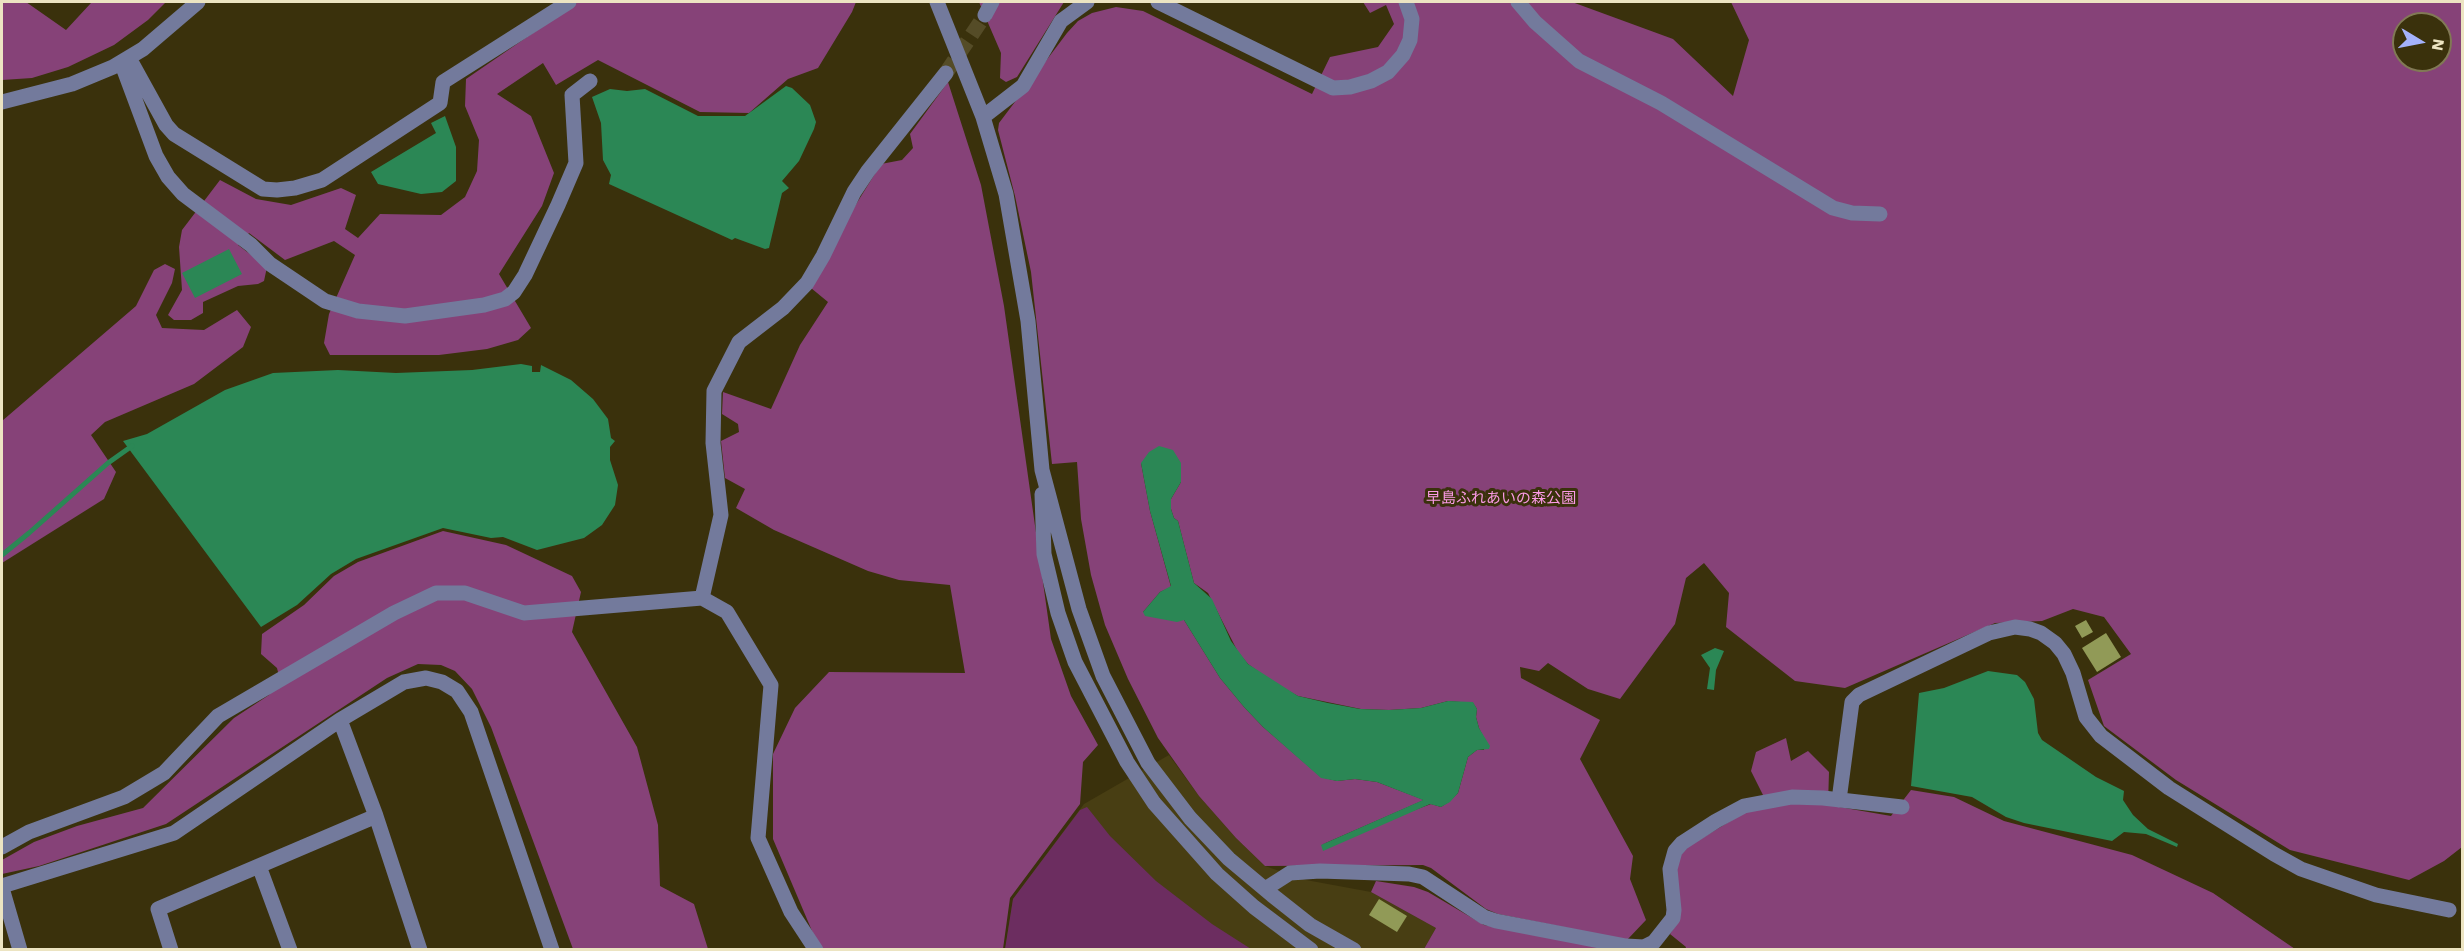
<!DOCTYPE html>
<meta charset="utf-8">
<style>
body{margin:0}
#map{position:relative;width:2464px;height:951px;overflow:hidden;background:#3a310c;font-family:"Work Sans",sans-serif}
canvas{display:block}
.frame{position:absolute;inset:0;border:3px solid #ece4c2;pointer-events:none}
.north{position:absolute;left:2392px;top:12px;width:60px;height:60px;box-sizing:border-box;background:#3a310c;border:2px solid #817955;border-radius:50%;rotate:100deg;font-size:16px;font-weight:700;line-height:24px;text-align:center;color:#ece4c2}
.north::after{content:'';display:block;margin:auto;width:21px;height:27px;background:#a4b2fc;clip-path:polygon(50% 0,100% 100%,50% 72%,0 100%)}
</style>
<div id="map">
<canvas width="2464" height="951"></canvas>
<div class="frame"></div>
<div class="north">N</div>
</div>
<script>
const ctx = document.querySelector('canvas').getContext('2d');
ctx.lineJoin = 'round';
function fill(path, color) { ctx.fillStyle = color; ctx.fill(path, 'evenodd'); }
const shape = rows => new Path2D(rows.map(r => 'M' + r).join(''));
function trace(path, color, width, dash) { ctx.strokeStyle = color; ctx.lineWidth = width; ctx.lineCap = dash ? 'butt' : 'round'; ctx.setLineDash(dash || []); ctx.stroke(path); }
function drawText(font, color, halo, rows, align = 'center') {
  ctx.font = font + ' "Work Sans","Noto Sans JP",sans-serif'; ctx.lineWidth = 6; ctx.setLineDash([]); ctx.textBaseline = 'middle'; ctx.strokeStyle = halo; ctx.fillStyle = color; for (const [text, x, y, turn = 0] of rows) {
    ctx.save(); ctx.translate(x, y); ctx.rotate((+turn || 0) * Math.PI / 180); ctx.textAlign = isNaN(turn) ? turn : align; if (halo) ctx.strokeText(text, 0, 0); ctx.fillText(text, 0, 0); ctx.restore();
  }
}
fill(shape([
 [1169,755,1199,796,1236,838,1265,866,1306,880,1371,892,1436,928,1424,949,1005,950,1013,899,1084,804]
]), '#483e13');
fill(shape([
 [1087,807,1110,836,1156,881,1212,924,1251,949,1005,949,1013,899,1080,810]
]), '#6c2d60');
fill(shape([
 [2,2,26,2,66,30,91,3,90,2,166,2,148,20,114,45,68,67,32,78,2,80],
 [578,2,856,2,852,12,818,68,788,79,749,113,700,112,598,60,556,85,543,63,497,94,531,116,554,173,542,206,499,274,531,328,518,340,487,349,439,355,330,355,324,343,329,314,355,255,334,241,285,260,249,233,238,245,267,267,264,281,258,284,238,286,203,302,203,313,191,320,174,320,168,315,182,290,179,247,182,230,220,180,256,199,291,205,341,188,356,195,345,229,358,238,380,214,441,215,465,197,477,171,479,140,465,106,466,79],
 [979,2,1064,2,1017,77,1006,82,1000,78,1001,53],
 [1363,2,1572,2,1673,39,1733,96,1749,40,1731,2,2462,2,2462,847,2444,861,2409,880,2290,850,2176,780,2104,726,2088,680,2131,654,2104,617,2073,609,2042,621,1995,623,1845,688,1795,681,1726,627,1729,593,1704,563,1686,578,1675,624,1620,699,1588,689,1548,663,1539,671,1520,667,1521,678,1600,720,1580,759,1633,856,1630,879,1646,920,1627,940,1498,914,1486,909,1431,868,1423,865,1265,866,1236,838,1199,796,1158,738,1128,679,1105,625,1091,575,1081,519,1077,462,1052,464,1031,272,1015,196,998,130,999,123,1067,33,1078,21,1092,13,1116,7,1143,11,1312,94,1330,57,1378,47,1394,24,1386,5,1370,13],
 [2404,24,2440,24,2440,60,2404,60],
 [1141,463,1181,482,1171,499,1171,509,1174,518,1178,521,1194,583,1208,593,1238,652,1248,664,1274,683,1298,696,1361,709,1389,710,1421,708,1448,701,1473,703,1477,709,1476,717,1479,728,1485,740,1484,750,1477,750,1468,757,1458,793,1450,801,1441,807,1431,804,1321,845,1424,800,1377,782,1355,779,1337,781,1321,777,1263,727,1244,707,1220,678,1184,620,1143,612,1160,592,1171,587,1150,511],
 [948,82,981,185,1004,306,1051,639,1071,696,1098,745,1083,762,1080,804,1010,898,1003,949,818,949,818,945,773,839,773,754,795,708,829,672,965,673,950,585,899,580,868,571,774,530,736,508,745,489,725,478,721,441,739,432,738,424,722,414,723,392,771,409,800,345,828,302,811,288,850,214,881,164,902,160,913,148,910,134],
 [165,264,175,269,172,283,156,315,162,328,204,330,237,310,251,327,243,347,194,384,105,422,91,435,116,472,104,499,2,563,2,421,136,306,154,270],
 [443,531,506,545,572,576,581,592,572,632,637,747,658,825,660,886,694,904,708,949,573,949,491,727,472,689,455,671,441,665,418,664,387,678,166,824,39,866,2,874,2,860,34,842,77,826,143,808,234,718,269,695,279,676,277,668,261,654,262,634,304,605,334,576,358,562],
 [1786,738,1791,761,1808,751,1829,772,1828,805,1891,816,1911,790,1954,797,2004,821,2132,855,2213,893,2295,949,1685,950,1686,947,1670,934,1678,922,1675,869,1678,858,1689,846,1747,811,1769,807,1751,771,1756,752],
 [1376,881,1414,887,1428,892,1484,925,1609,949,1424,949,1436,928,1371,892]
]), '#864278');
fill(shape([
 [786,86,792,88,810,105,816,122,814,129,799,161,782,181,789,188,782,193,769,248,765,249,735,238,732,240,609,184,611,175,603,160,601,123,592,97,610,89,627,91,645,89,698,116,745,116],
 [445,116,456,147,456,181,442,192,421,194,378,184,371,172,436,133,431,123],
 [229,249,242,274,195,298,182,273],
 [521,364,532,366,532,372,540,372,541,365,571,380,593,399,608,419,611,438,615,441,610,447,610,460,618,485,615,505,602,525,584,538,537,550,503,537,491,538,443,528,356,559,331,574,297,605,261,627,123,441,147,434,225,390,273,373,338,370,396,373,472,370],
 [1159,446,1173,450,1181,463,1181,482,1171,499,1171,509,1174,518,1178,521,1194,583,1212,599,1231,641,1248,664,1298,696,1328,703,1360,709,1389,710,1421,708,1448,701,1473,702,1477,709,1476,717,1479,728,1490,746,1489,749,1477,750,1468,757,1458,793,1450,802,1441,807,1430,804,1323,851,1321,845,1423,800,1377,782,1355,779,1337,781,1321,778,1263,727,1244,707,1220,678,1184,620,1177,622,1145,616,1143,612,1160,592,1171,586,1150,511,1141,463,1149,452],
 [1715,648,1724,651,1716,670,1714,690,1707,689,1710,668,1701,655],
 [1988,671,2017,675,2025,682,2034,699,2038,733,2042,740,2096,777,2124,791,2123,800,2133,815,2148,829,2178,844,2177,847,2146,834,2124,832,2112,841,2024,823,2006,817,1972,797,1911,786,1919,693,1944,688]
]), '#2b8755');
trace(shape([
 [2,555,29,533,108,463,132,446]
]), '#2b8755', 5);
fill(shape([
 [2086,620,2093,632,2082,638,2075,626],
 [2106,633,2121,657,2097,672,2082,648],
 [1379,899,1407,916,1397,932,1369,915]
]), '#919a57');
trace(shape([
 [946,73,985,15]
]), '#554c27', 15, [15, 8]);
trace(shape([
 [937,2,983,117,1006,194,1028,321,1042,470,1079,609,1103,676,1148,763,1190,818,1229,859,1272,895,1310,925,1354,950],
 [1158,2,1333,88,1350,87,1371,81,1388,72,1403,55,1410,40,1412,19,1406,2],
 [1518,2,1535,22,1579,61,1661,103,1833,208,1852,213,1880,214],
 [985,15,992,2],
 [129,58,166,125,174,134,263,189,277,190,295,188,322,180,440,103,443,82,569,2],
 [121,62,156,156,168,177,183,194,251,245,270,264,325,301,358,311,405,316,484,305,505,299,514,292,525,275,558,205,576,163,572,95,590,81],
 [2,102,72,84,113,67,143,49,198,2],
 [983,117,1023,86,1061,21,1087,2],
 [1042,494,1044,554,1058,613,1075,662,1127,762,1154,803,1217,874,1254,907,1311,950],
 [702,598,721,515,713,443,714,391,739,342,783,308,807,283,823,256,854,192,868,171,946,73],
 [340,720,376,816,420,950],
 [1839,800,1852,702,1859,695,1989,633,2015,627,2030,629,2041,633,2055,643,2064,654,2073,673,2086,717,2101,736,2169,788,2274,854,2301,869,2376,895,2449,910],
 [2,847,29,832,124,797,164,773,218,716,394,613,436,593,465,593,524,613,702,598,727,612,771,685,758,838,791,912,816,950],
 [259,866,290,950],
 [2,886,174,833,340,720,404,682,426,678,442,682,457,691,471,712,552,950],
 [2,888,20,950],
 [1265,889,1290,873,1320,871,1409,874,1423,877,1484,917,1496,921,1626,946,1644,947,1654,942,1673,918,1674,910,1670,869,1675,851,1682,843,1716,821,1744,806,1792,797,1823,798,1902,807],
 [171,950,158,909,376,816]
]), '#737a9c', 15);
drawText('15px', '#fa9ae5', '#3a310c', [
 ["早島ふれあいの森公園",1501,499]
]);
</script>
